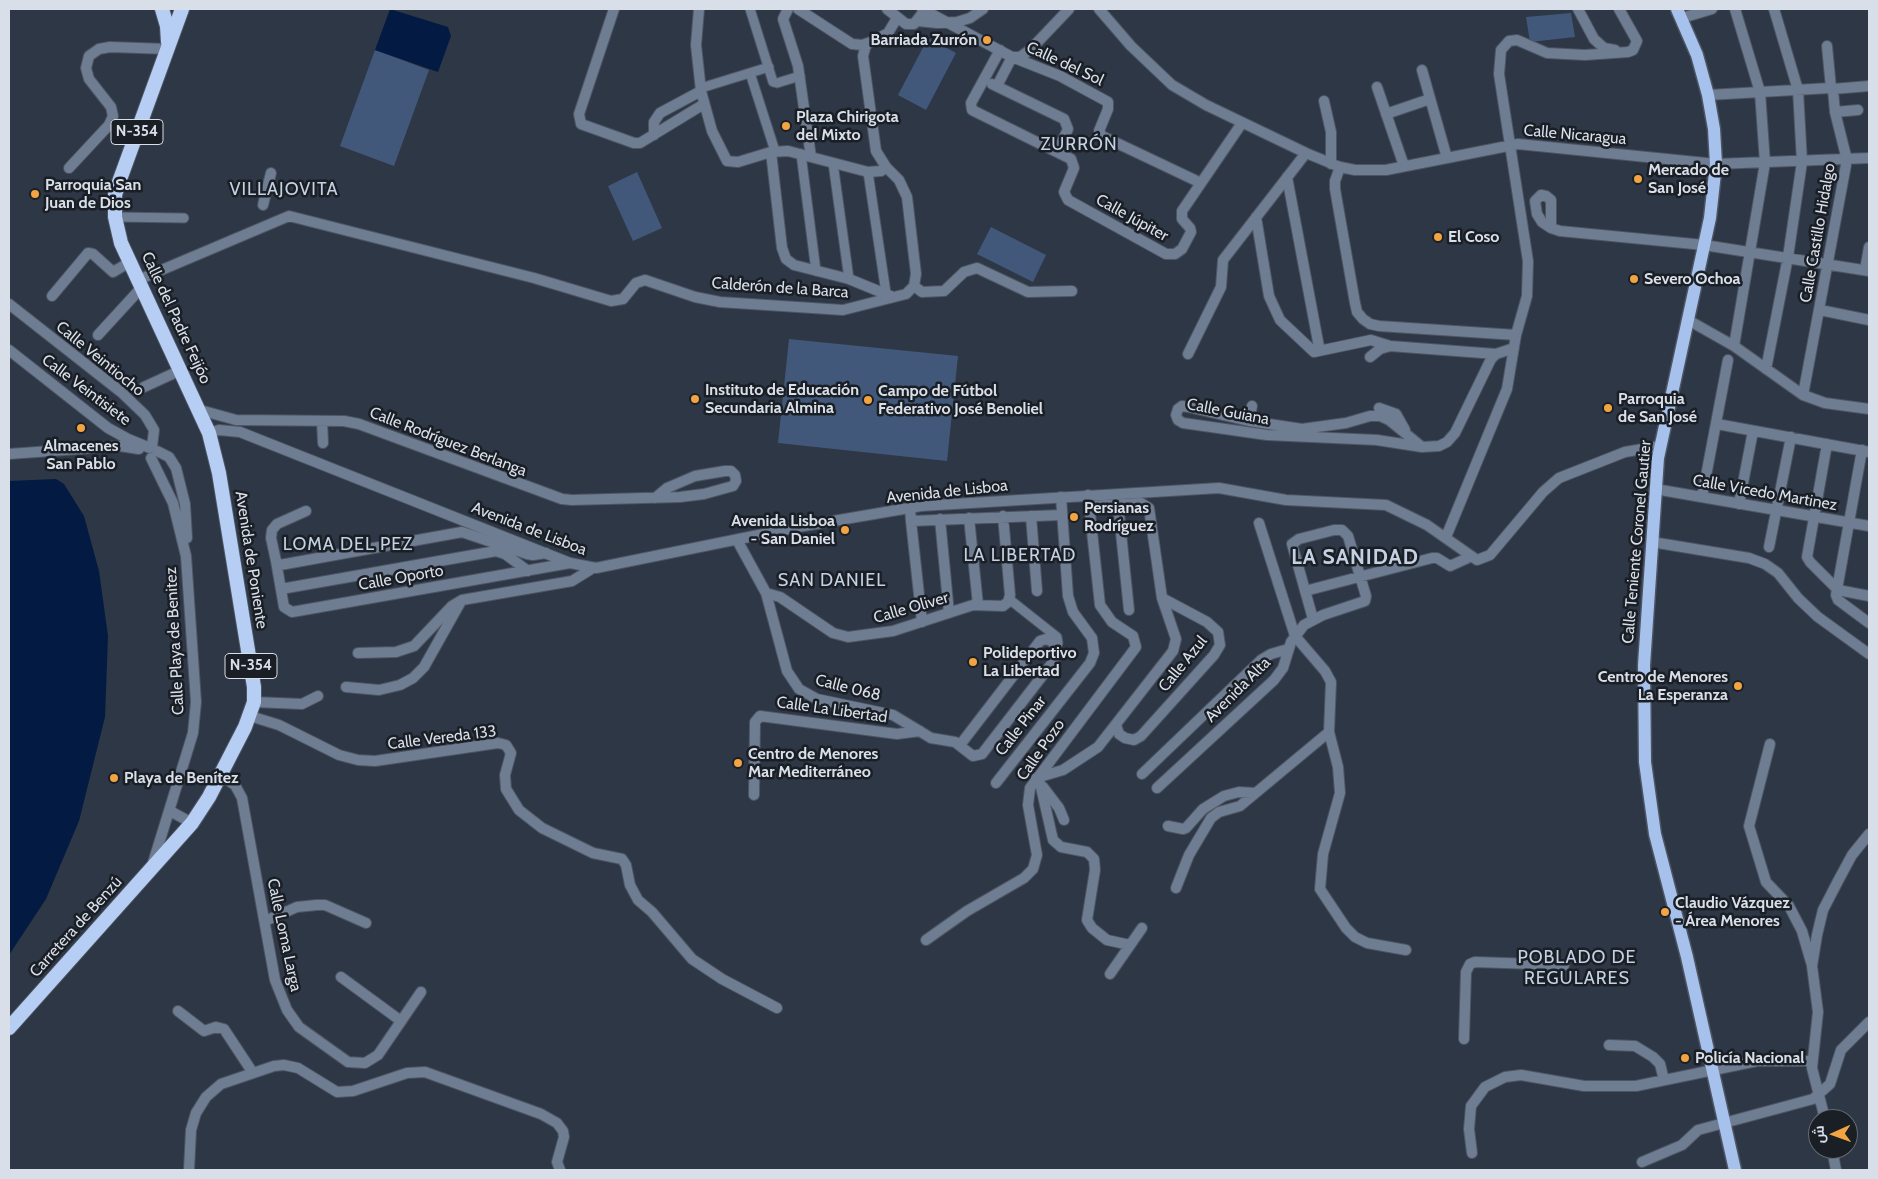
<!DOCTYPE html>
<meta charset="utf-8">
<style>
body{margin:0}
#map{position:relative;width:1878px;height:1179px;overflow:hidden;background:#2e3746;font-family:Cabin,Cairo,sans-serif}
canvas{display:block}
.frame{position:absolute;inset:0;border:10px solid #d9dfe9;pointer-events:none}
.north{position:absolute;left:1808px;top:1109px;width:50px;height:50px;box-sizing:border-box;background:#1a1e25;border:1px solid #666b73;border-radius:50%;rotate:268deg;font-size:14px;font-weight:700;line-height:20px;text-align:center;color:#d9dfe9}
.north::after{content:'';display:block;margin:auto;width:18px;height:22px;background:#f3a442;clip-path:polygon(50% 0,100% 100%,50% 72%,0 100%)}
</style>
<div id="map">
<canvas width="1878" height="1179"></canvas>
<div class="frame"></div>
<div class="north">ش</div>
</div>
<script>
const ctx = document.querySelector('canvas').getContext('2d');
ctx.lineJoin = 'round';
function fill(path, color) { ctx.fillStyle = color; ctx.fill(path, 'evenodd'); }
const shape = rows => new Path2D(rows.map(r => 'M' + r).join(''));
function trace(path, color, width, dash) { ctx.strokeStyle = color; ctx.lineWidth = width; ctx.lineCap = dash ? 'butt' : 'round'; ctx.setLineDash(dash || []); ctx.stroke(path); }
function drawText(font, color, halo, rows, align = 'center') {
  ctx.font = font + ' Cabin,sans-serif'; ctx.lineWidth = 5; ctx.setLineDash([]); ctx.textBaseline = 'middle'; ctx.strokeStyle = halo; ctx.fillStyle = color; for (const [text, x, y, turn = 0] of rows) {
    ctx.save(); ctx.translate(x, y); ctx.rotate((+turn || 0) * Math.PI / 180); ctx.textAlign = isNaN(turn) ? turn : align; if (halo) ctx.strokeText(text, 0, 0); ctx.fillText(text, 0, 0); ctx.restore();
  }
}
fill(shape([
 [1571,13,1575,37,1530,42,1526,17],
 [928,38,956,53,926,110,898,95],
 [375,50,429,70,394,166,340,146],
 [637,172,662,228,633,241,608,186],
 [991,227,1046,255,1033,282,977,254],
 [789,339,958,356,947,461,778,443]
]), '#42587a');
fill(shape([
 [390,9,448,27,451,36,438,72,375,50],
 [56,479,64,484,84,516,99,571,108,636,105,717,79,821,46,899,9,955,9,481]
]), '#031b42');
const pedestrian = shape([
 [750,9,773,82,777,83,800,76],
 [750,73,775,151],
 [701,88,769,67],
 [801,154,816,271],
 [833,163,849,279],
 [868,172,886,293],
 [115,217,184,218],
 [1009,599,1057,637,1058,643,1056,648]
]);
const minor = shape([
 [614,9,579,114,581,124,634,143,640,143,704,104],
 [699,9,696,45,701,91,712,131,727,161,738,162,771,152,788,151,868,172,881,171,886,167],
 [788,9,783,19,798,66,811,157],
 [798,9,852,44,862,45,871,42],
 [887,9,906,24,914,24,921,15],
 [922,9,1012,57,1020,57,1030,50,1069,9],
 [1099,9,1131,46,1172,85,1206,105,1306,153,1340,167,1355,170,1386,170,1518,144,1716,164,1869,158],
 [1578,9,1594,39,1604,48,1615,50],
 [1682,18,1712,9],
 [918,21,937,23,957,22,970,18,983,9],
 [1827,46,1831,88],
 [1000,50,971,103,972,110,1071,159,1074,168,1064,192,1068,200,1166,254,1175,254,1182,249,1191,232,1190,228,1182,219,1182,211,1242,123],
 [1422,70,1447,158],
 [992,84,1064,119,1068,129,1057,152],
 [997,86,1012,57,1060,76,1108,102,1108,109,1099,131,1102,136,1201,183],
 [1377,87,1404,166],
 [1833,89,1869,86],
 [1708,95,1830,88,1833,90,1835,112,1846,156,1846,165,1803,395],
 [1324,101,1331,132,1331,164],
 [1835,112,1858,110],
 [1386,114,1430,99],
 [654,135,654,122,660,113,701,91],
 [771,152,782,248,786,259,794,265,849,279,893,297],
 [1340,167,1335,181,1335,189,1355,303,1357,312,1363,319,1370,324,1379,326,1516,335],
 [69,168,109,125,113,116,111,107,89,79,86,68,89,56,99,49,110,47,168,49],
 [1287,177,1319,347,1317,351],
 [263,205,271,173],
 [1256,217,1269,296,1280,320,1314,352,1371,340,1390,346],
 [1551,228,1551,200,1546,196,1541,195,1535,201,1537,214,1542,222,1551,228,1560,231,1704,245,1869,271],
 [1865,270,1869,247],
 [138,280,289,216,534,278,611,301,623,299,636,283,645,280,695,297,720,302,843,310,906,294,914,286,916,274,907,197,899,180,886,167,876,151,863,56,866,45,888,33,897,18],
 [914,286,922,292,944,291,964,272,977,268,1028,292,1072,291],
 [52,296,88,253,93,254,113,272,130,262],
 [9,304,121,392,145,415,154,430,152,447],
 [1820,310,1869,320],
 [1688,320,1734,346,1803,395,1825,403,1869,409],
 [98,335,142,287],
 [1734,346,1765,163,1760,92,1735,9],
 [9,350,108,428,128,439,150,448],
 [1188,354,1221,287,1223,260,1306,153],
 [1370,357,1380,349,1390,346,1496,354],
 [1766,369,1788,257,1802,162,1798,90,1774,9],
 [144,387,181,370],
 [1379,408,1396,414,1405,430],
 [200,410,236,420,344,421,359,424,562,499,572,500,680,497,704,494,733,486,736,481,735,475,731,471,725,471,695,476,667,488,655,498],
 [322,421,323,443],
 [1249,421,1252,406],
 [1717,424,1869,452],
 [1827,444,1807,557,1810,562,1838,590,1869,596],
 [1422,447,1377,440,1267,435,1183,423,1178,420,1176,415,1178,409,1182,406,1188,407,1249,421,1302,429,1346,423,1370,416,1380,416,1389,420,1422,447,1439,446,1447,442,1455,433,1491,359,1496,354,1514,348],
 [1862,450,1836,595,1838,600,1869,623],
 [157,451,169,457,176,468,185,504,187,538],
 [9,454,120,446,139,449],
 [151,458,173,503,186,556,196,702,193,733,152,866],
 [1655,489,1869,526],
 [1702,497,1728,360],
 [1118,504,1129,610],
 [1739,504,1753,431],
 [910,508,911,521,1061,515],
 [306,511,277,524,272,530,271,538,276,561,280,565,462,532,527,554,533,555,546,553],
 [1031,516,1037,591],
 [969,518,978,605],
 [940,519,949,613],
 [911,521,922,622],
 [1259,523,1295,636,1325,671,1331,682,1329,732,1338,767,1340,793,1323,854,1320,889,1346,928,1355,937,1367,943,1406,950],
 [1446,537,1507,389,1516,335,1527,296,1528,261,1499,74,1501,50,1509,41,1517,40,1547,53,1585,55,1628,52,1633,50,1637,41,1619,9],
 [737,540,766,593,787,671,799,689,817,699,893,715,931,738,955,742,973,756,982,754,1053,662,1057,652,1053,642,1046,639,1040,641,960,745],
 [1652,542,1749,558,1765,564,1778,573,1798,598,1818,617,1869,654],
 [1769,547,1791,437],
 [276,561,284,607,292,612,570,563],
 [281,589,496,551,505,554,528,571],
 [1305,591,1432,558,1437,558,1450,566,1470,557],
 [766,593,780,597,833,633,848,637,893,631,973,605,1003,606,1008,602,1010,595,1003,516],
 [358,653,396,652,414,646,452,606,462,600,572,581,593,568],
 [346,687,379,690,400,685,413,678,424,667,460,603],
 [254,702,302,704,318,696],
 [250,716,279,725,339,755,358,760,375,761,498,743,506,745,511,753,505,775,506,789,519,810,542,828,593,853,622,859,626,865,630,885,638,900,652,912,692,959,722,979,777,1008],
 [1116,725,1119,734,1125,738,1134,740,1141,736,1214,655,1220,645,1218,632,1207,622,1162,598],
 [1770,744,1749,826,1766,882,1789,906,1802,931,1811,962],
 [1142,774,1261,660,1271,654,1288,649],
 [220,775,235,785,242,798,275,980,287,1010,299,1027,348,1062,365,1063,378,1055,421,992],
 [1036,778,1063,770,1098,747,1173,651,1176,639,1162,598,1149,508,1141,503,1089,506],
 [996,783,1090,663,1094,653,1092,638,1073,612,1068,596,1061,497],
 [1040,783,1053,840,1061,847,1087,852,1094,859,1095,870,1087,920,1092,928,1107,940,1130,945],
 [1043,787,1059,808,1064,820],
 [1157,788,1274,680,1283,668,1291,642,1304,625,1323,615,1365,601,1366,596,1348,536,1342,530,1334,530,1299,539,1292,544,1313,619],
 [754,795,755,722,760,716,897,734,920,731],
 [170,811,192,823],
 [1168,826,1183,829,1186,828,1203,809,1224,796,1239,792,1255,793],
 [1176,888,1189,855,1211,818,1219,812,1240,806,1329,732],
 [265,921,297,907,317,905,325,905,366,923],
 [926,940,967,911,1024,878,1033,869,1037,855,1028,805,1030,788,1136,647,1133,636,1112,622,1100,605,1088,495],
 [1110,974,1142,928],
 [341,977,401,1021],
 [178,1011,204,1031,216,1027,224,1029,253,1073],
 [1464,1039,1466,972,1470,964,1475,962,1564,965],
 [1609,1045,1635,1046,1653,1057,1660,1064,1664,1080],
 [1825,1119,1812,1068,1818,1012,1812,966,1817,935,1823,910,1838,881,1852,855,1869,834],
 [1832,1149,1836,1170],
 [1472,1153,1469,1129,1471,1106,1485,1087,1505,1077,1521,1075,1584,1086,1636,1086,1757,1061,1812,1061],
 [1642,1162,1682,1145,1698,1130,1813,1099,1830,1084,1841,1050,1869,1022],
 [189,1170,191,1130,196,1113,206,1097,221,1084,274,1066,284,1065,298,1068,337,1092,353,1091,407,1073,425,1072,541,1114,557,1123,563,1131,564,1137,557,1162,560,1170]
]);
const tertiary = shape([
 [209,433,219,430,240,432,570,563,596,568,798,527,921,506,1219,488,1286,500,1386,505,1427,525,1477,560,1490,555,1543,492,1559,478,1625,452,1660,446]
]);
const primary = shape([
 [1677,9,1697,55,1708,95,1714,129,1716,164,1710,218,1658,458,1644,665,1645,762,1655,834,1687,957,1735,1170]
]);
const trunk = shape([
 [162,9,167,26,168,42],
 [9,1028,192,823,209,797,245,727,254,702,254,687,219,473,209,433,121,243,115,217,115,195,119,182,182,9]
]);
trace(pedestrian, '#4d5563', 11);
trace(minor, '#4d5563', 12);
trace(tertiary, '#4d5563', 12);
trace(primary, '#4d5563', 15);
trace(trunk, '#4d5563', 16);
trace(pedestrian, '#6f7d92', 9);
trace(minor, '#6f7d92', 10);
trace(tertiary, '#6f7d92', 10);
trace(primary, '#a6c1ec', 12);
trace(trunk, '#b7cef4', 14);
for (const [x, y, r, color] of [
 [987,40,5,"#f3a442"],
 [786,126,5,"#f3a442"],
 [1638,179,5,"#f3a442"],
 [35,194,5,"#f3a442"],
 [1438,237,5,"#f3a442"],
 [1634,279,5,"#f3a442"],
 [695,399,5,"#f3a442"],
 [868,400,5,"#f3a442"],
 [1608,408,5,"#f3a442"],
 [81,428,5,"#f3a442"],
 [1074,517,5,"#f3a442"],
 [845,530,5,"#f3a442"],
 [973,662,5,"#f3a442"],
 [1738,686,5,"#f3a442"],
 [738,763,5,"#f3a442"],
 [114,778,5,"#f3a442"],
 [1665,912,5,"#f3a442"],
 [1685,1058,5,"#f3a442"]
]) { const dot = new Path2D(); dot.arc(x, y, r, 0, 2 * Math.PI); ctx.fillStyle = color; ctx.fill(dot); trace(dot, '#1a1e25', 2); }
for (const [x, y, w] of [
 [137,132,52],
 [251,666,52]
]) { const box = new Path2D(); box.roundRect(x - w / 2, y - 12.5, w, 25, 4); ctx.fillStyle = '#1a1e25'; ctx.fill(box); trace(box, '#d9dfe9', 1); }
drawText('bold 15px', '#d9dfe9', null, [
 ["N-354",137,132],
 ["N-354",251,666]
]);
drawText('bold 16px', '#d9dfe9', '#1a1e25', [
 ["Barriada Zurrón",977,40,"right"],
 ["Plaza Chirigota",796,117],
 ["del Mixto",796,135],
 ["Mercado de",1648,170],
 ["San José",1648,188],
 ["Parroquia San",45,185],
 ["Juan de Dios",45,203],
 ["El Coso",1448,237],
 ["Severo Ochoa",1644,279],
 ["Instituto de Educación",705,390],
 ["Secundaria Almina",705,408],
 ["Campo de Fútbol",878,391],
 ["Federativo José Benoliel",878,409],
 ["Parroquia",1618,399],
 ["de San José",1618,417],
 ["Almacenes",81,446,"center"],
 ["San Pablo",81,464,"center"],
 ["Persianas",1084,508],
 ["Rodríguez",1084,526],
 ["Avenida Lisboa",835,521,"right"],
 ["- San Daniel",835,539,"right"],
 ["Polideportivo",983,653],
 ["La Libertad",983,671],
 ["Centro de Menores",1728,677,"right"],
 ["La Esperanza",1728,695,"right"],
 ["Centro de Menores",748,754],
 ["Mar Mediterráneo",748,772],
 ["Playa de Benítez",124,778],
 ["Claudio Vázquez",1675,903],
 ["- Área Menores",1675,921],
 ["Policía Nacional",1695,1058]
], 'left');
drawText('16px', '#d9dfe9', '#1a1e25', [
 ["Calle del Sol",1065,64,25],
 ["Calle Nicaragua",1575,135,5],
 ["Calle Júpiter",1132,218,29],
 ["Calle Castillo Hidalgo",1818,233,-80],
 ["Calderón de la Barca",780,288,4],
 ["Calle del Padre Feijóo",176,318,65],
 ["Calle Veintiocho",100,359,39],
 ["Calle Veintisiete",86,390,37],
 ["Calle Guiana",1228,412,11],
 ["Calle Rodríguez Berlanga",448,442,21],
 ["Avenida de Lisboa",947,492,-6],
 ["Calle Vicedo Martinez",1765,493,10],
 ["Avenida de Lisboa",529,529,21],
 ["Calle Teniente Coronel Gautier",1637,542,-85],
 ["Avenida de Poniente",251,560,81],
 ["Calle Oporto",401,578,-10],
 ["Calle Oliver",911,608,-16],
 ["Calle Playa de Benitez",175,641,-93],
 ["Calle Azul",1183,664,-51],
 ["Calle 068",848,688,14],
 ["Avenida Alta",1238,690,-45],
 ["Calle La Libertad",832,710,8],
 ["Calle Pinar",1021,726,-52],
 ["Calle Vereda 133",442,738,-7],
 ["Calle Pozo",1041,750,-55],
 ["Carretera de Benzú",76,927,-48],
 ["Calle Loma Larga",284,935,78]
]);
ctx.letterSpacing = '1px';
drawText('18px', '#c4d1e3', '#1a1e25', [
 ["ZURRÓN",1079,145],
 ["VILLAJOVITA",284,190],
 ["LOMA DEL PEZ",348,545],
 ["LA LIBERTAD",1020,556],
 ["SAN DANIEL",832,581],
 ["POBLADO DE",1577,958],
 ["REGULARES",1577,979]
]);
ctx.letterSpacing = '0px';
ctx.letterSpacing = '1px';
drawText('bold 21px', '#c4d1e3', '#1a1e25', [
 ["LA SANIDAD",1355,558]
]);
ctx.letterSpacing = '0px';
</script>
